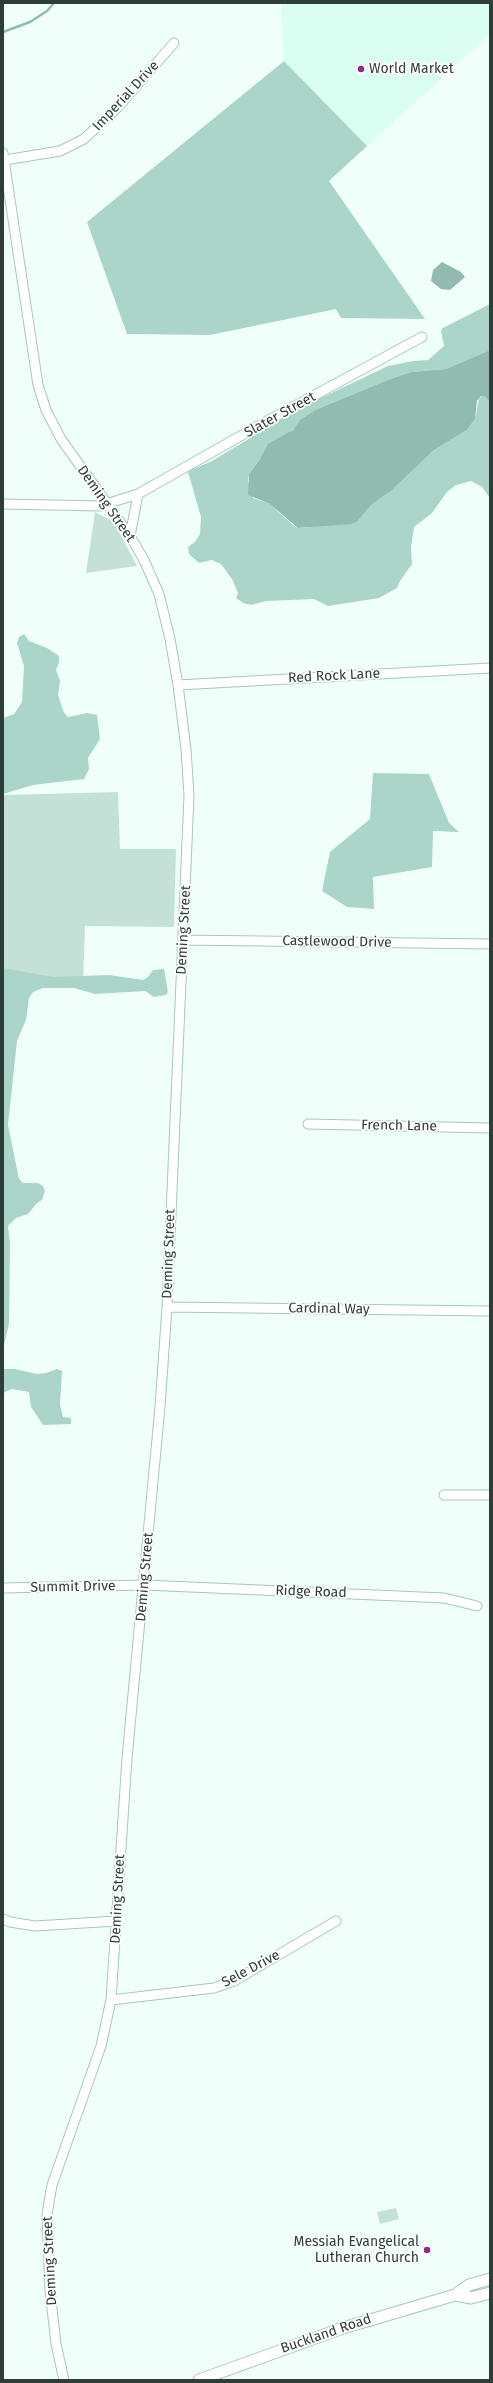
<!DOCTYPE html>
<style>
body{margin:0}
#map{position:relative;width:493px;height:2383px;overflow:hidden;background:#f1fffa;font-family:"Fira Sans",sans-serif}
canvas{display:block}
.frame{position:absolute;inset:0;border:4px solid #2f3d39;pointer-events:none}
</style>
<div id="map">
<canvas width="493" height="2383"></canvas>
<div class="frame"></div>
</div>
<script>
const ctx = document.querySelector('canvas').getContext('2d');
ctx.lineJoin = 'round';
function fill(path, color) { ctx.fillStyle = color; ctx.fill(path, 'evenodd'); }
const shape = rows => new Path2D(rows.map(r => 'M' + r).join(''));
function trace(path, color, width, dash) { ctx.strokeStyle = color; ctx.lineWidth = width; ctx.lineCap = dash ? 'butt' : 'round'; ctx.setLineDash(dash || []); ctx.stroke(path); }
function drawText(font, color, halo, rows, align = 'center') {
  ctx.font = font + ' "Fira Sans",sans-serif'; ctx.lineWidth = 3.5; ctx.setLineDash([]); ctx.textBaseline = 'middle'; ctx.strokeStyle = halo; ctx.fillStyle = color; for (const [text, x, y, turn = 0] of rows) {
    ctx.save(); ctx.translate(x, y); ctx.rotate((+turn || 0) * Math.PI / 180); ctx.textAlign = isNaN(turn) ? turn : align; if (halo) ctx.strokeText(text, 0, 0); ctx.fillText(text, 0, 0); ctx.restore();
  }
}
fill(shape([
 [281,3,490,3,490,34,367,146,284,61]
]), '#dbfef2');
fill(shape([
 [95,512,114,522,137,566,86,573],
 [118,792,120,849,176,849,174,927,85,926,83,985,3,985,3,795],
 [396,2208,399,2219,380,2224,377,2212]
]), '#c3e1d7');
fill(shape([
 [284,61,367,146,329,181,425,319,341,318,336,309,210,335,127,334,87,222],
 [490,304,490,350,446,369,411,372,390,379,315,410,301,419,297,426,262,456,249,474,248,481,253,498,270,504,295,527,302,528,358,521,371,505,391,491,434,450,467,430,475,419,479,399,483,395,487,397,490,402,490,498,482,487,471,481,456,485,447,492,432,513,414,527,411,547,412,564,400,581,397,588,379,598,328,606,314,599,266,601,251,605,243,603,236,598,238,593,232,579,221,564,212,560,199,563,189,554,188,547,195,542,200,534,201,517,188,472,191,470,212,461,300,408,388,366,413,361,428,360,444,346,441,330,443,328],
 [24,634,29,641,47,648,59,656,59,662,56,670,60,681,58,695,64,713,68,717,87,713,97,715,100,739,88,758,89,769,84,779,33,785,3,794,3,718,14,714,22,702,24,666,17,643,19,637],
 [373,773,429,774,449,823,459,832,433,831,432,867,373,877,374,909,347,907,322,891,330,852,370,819],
 [3,968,53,977,109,975,143,980,148,977,153,970,164,969,168,992,166,995,154,997,145,991,95,994,74,988,43,988,33,992,29,998,26,1020,17,1041,8,1125,19,1179,23,1183,38,1183,43,1186,45,1191,42,1200,37,1203,28,1214,16,1218,8,1226,10,1243,9,1324,3,1349],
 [3,1369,15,1369,37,1374,46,1373,57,1369,62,1371,60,1405,63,1417,71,1418,71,1424,43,1425,31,1407,29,1392,12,1389,3,1393]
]), '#aad5c8');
fill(shape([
 [442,262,461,272,465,277,450,290,441,289,431,281,433,270],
 [490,350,490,402,485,396,481,396,477,401,475,419,467,430,434,450,391,491,371,505,358,521,351,524,298,528,270,504,248,495,249,474,260,459,268,444,293,430,301,419,315,410,390,379,411,372,446,369]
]), '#91bbae');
trace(shape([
 [3,32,30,22,47,11,54,3]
]), '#91bbae', 2.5);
const minor = shape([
 [3,153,38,385,46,410,61,439,130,536,144,560,159,594,170,639,178,685,186,749,189,796,167,1307,160,1407,127,1758,111,2000,101,2046,52,2185,47,2214,50,2291,56,2344,64,2380],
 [5,160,60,151,84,139,118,107,174,43],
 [3,504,100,506,138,494,267,421,422,337],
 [130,536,138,494],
 [178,685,490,668],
 [184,940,490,944],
 [308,1124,490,1128],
 [167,1307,490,1311],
 [444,1495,490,1495],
 [3,1588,144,1585,444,1598,477,1606],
 [3,1919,10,1922,35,1926,116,1921],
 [111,2000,214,1988,234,1981,336,1921]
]);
const major = shape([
 [455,2295,471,2298,490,2293],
 [199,2380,343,2328,455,2295,469,2285,490,2279]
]);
trace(minor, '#a6c7bc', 11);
trace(major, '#a6c7bc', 13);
trace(minor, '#fff', 9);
trace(major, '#fff', 11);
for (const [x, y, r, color] of [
 [361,69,4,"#972685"],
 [427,2250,4,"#972685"]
]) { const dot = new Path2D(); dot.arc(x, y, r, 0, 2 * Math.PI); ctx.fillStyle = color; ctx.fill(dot); trace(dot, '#fff', 1.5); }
drawText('14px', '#2f3d39', '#fff', [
 ["World Market",369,69],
 ["Messiah Evangelical",419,2242,"right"],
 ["Lutheran Church",419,2258,"right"]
], 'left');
drawText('14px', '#2f3d39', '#fff', [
 ["Imperial Drive",126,96,-47],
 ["Slater Street",280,415,-29],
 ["Deming Street",106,504,55],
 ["Red Rock Lane",334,676,-3],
 ["Deming Street",184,930,-87],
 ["Castlewood Drive",337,942,1],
 ["French Lane",399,1126,1],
 ["Deming Street",169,1254,-88],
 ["Cardinal Way",329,1309,1],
 ["Deming Street",145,1577,-85],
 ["Summit Drive",73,1587,-1],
 ["Ridge Road",311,1592,2],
 ["Deming Street",118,1899,-87],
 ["Sele Drive",251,1969,-28],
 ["Deming Street",50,2261,-93],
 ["Buckland Road",326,2334,-19]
]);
</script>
